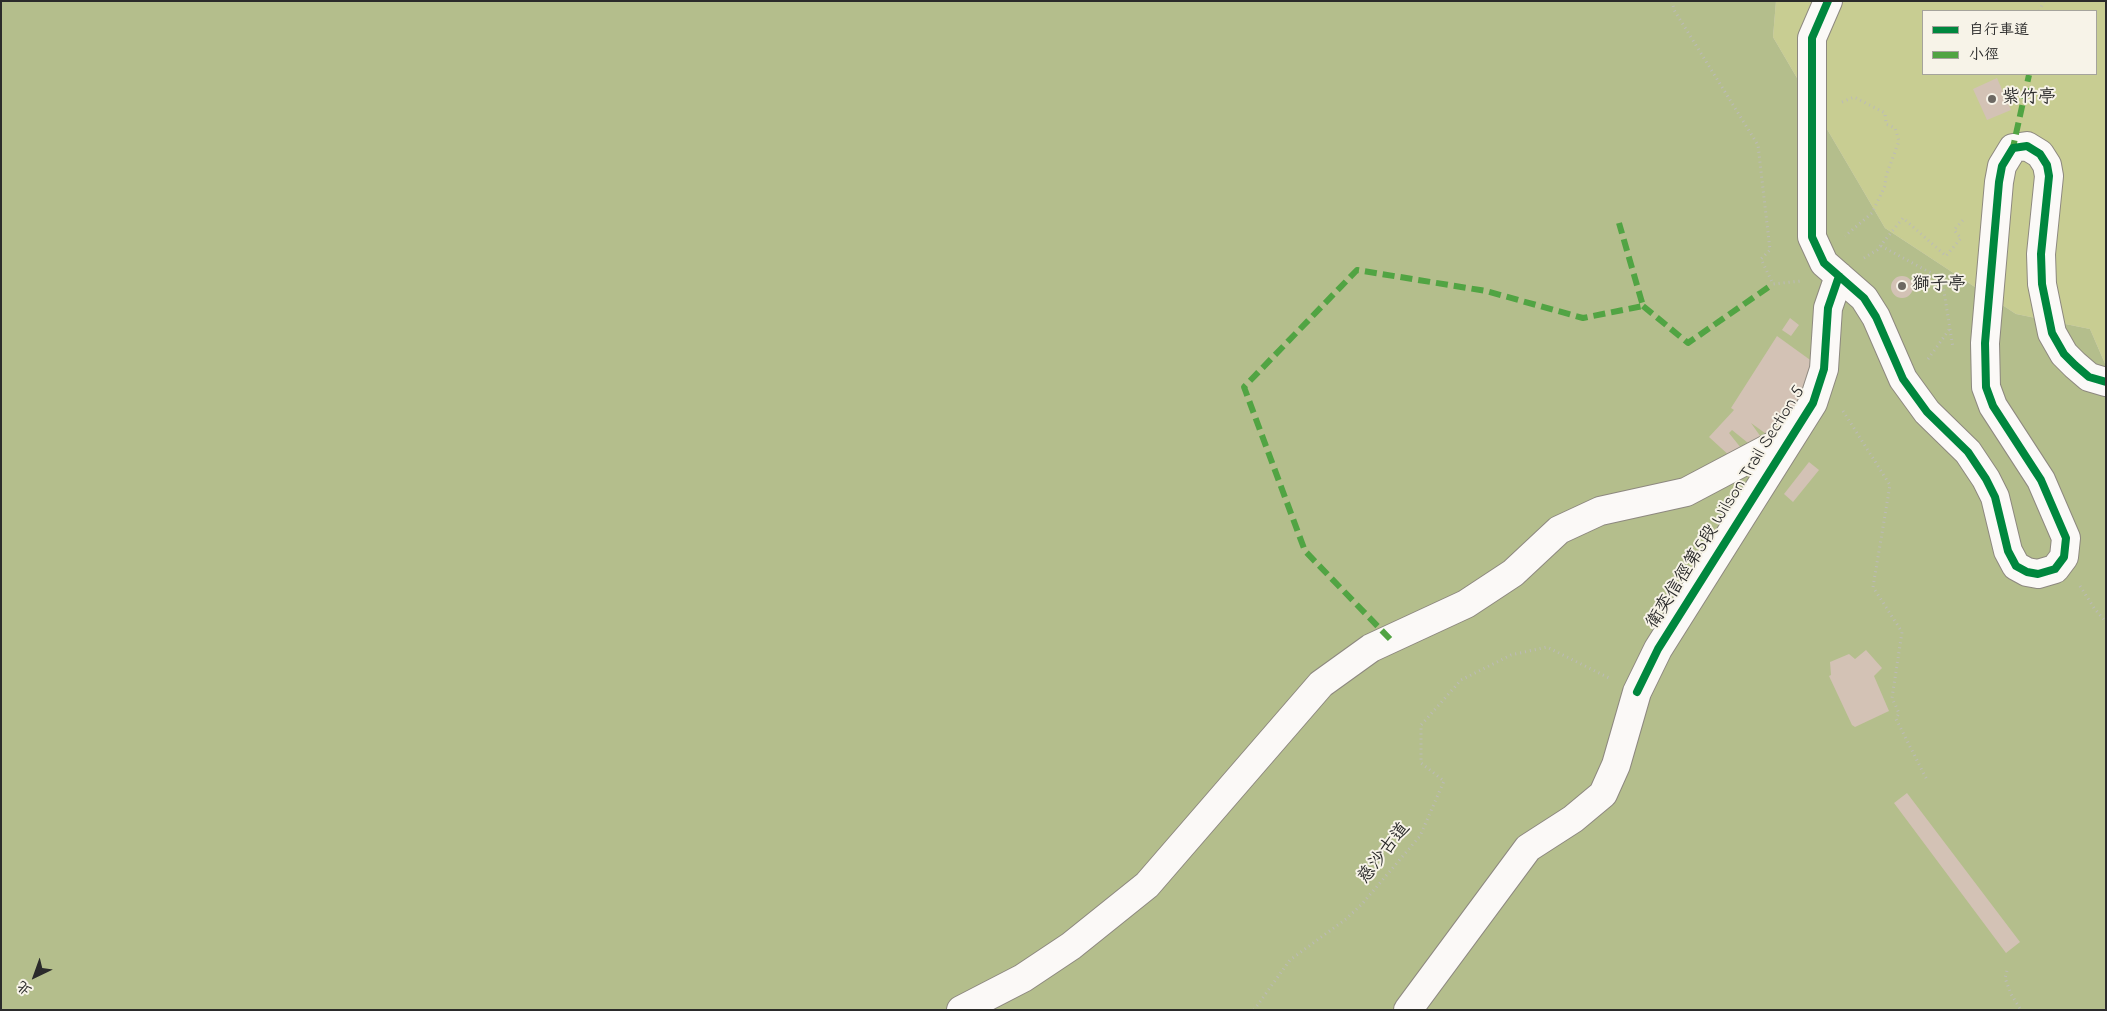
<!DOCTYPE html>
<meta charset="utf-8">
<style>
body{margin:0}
#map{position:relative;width:2107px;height:1011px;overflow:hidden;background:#e4dac9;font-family:"Indie Flower","LXGW WenKai TC",sans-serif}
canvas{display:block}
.frame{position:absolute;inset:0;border:2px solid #2b2b2b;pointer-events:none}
.legend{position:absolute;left:1922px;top:10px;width:175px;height:65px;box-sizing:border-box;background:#f7f3e8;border:1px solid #a5a39c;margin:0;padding:6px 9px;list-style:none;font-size:15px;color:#2b2b2b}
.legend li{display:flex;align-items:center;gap:10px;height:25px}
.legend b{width:25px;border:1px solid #a5a39c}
.north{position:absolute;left:10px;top:951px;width:50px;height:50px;-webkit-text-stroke:4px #f7f3e8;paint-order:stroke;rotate:222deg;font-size:14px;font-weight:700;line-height:20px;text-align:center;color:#2b2b2b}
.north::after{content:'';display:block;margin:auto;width:18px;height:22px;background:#2b2b2b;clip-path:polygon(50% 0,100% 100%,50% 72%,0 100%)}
</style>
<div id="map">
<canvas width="2107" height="1011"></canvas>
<div class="frame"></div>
<ul class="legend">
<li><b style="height:6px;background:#00873e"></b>自行車道</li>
<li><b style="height:6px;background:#51a443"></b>小徑</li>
</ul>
<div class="north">北</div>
</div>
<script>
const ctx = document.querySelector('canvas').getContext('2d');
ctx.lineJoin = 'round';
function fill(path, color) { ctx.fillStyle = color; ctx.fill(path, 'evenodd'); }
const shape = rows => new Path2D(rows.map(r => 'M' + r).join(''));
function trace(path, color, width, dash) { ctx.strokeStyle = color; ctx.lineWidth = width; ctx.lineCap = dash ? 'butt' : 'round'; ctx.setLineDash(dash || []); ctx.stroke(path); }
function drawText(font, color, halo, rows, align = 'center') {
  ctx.font = font + ' "Indie Flower","LXGW WenKai TC",sans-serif'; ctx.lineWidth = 4; ctx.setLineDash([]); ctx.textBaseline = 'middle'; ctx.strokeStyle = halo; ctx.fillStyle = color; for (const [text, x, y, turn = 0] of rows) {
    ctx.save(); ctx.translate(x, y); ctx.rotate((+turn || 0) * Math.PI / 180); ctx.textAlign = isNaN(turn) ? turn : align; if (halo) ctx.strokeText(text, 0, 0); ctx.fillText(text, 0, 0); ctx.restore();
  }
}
fill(shape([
 [1776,1,2106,1,2106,366,2090,329,2016,314,1885,228,1773,37],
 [1923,11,2096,11,2096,74,1923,74]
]), '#c8cd92');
fill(shape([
 [1,1,1776,1,1773,37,1885,228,2016,314,2090,329,2106,366,2106,1010,1,1010]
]), '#b4be8c');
fill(shape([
 [1997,78,2011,110,1987,120,1973,89],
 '1891 287a11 11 0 1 1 22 0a11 11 0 1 1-22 0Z',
 [1790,318,1799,325,1791,336,1782,330],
 [1777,336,1813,362,1811,385,1781,427,1777,424,1769,436,1751,423,1763,440,1753,447,1732,430,1729,433,1741,448,1732,458,1709,437,1734,410,1731,408],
 [1809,462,1819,470,1793,502,1784,494],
 [1866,650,1882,668,1874,676,1889,711,1855,727,1852,725,1829,676,1831,675,1830,662,1849,654,1855,659],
 [1907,793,2020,942,2006,953,1894,803]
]), '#d3c2b5');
const minor = shape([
 [1828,1,1812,38,1812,237,1824,263,1864,298,1876,317,1903,379,1927,412,1968,452,1986,479,1995,497,2008,551,2016,566,2027,572,2038,574,2055,569,2064,557,2066,538,2041,480,1993,406,1986,387,1985,343,1999,182,2002,166,2013,148,2027,146,2040,154,2047,165,2049,176,2041,254,2042,284,2052,333,2064,354,2075,365,2089,377,2106,382],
 [961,1010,1023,978,1071,946,1147,885,1321,684,1371,648,1466,604,1513,573,1559,530,1600,511,1686,492,1790,437],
 [1408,1010,1528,848,1573,819,1603,794,1616,765,1637,692,1658,649,1813,403,1824,369,1828,308,1839,276]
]);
trace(minor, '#8d887f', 30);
trace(shape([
 [1672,1,1674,10,1758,145,1770,250,1761,259,1773,284,1801,281],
 [2039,11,2044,1],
 [2029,75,2029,74],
 [1842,102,1854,97,1885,113,1886,124,1895,128,1899,141,1886,176,1885,186,1872,213,1845,236],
 [1881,246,1942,279,1953,348],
 [1864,258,1877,250,1903,218,1946,256,1961,238,1954,230,1965,218],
 [1928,359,1949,330],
 [1843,411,1890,485,1873,587,1902,632,1892,698,1899,713,1896,719,1927,780],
 [2080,586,2094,608,2106,622],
 [2007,971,2005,978,2011,994,2021,1010],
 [1254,1010,1290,960,1346,919,1362,904,1420,836,1444,781,1421,763,1421,725,1461,680,1511,655,1547,647,1609,678]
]), '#bcbbb7', 3, [1, 4]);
trace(minor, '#fbf9f7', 28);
trace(shape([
 [2012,152,2029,75],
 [1643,306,1688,343,1773,284],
 [1390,639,1305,551,1244,387,1357,270,1486,291,1583,318,1643,306,1619,223]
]), '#51a443', 6, [12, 6]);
trace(shape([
 [1828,1,1812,38,1812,237,1824,263,1864,298,1876,317,1903,379,1927,412,1968,452,1986,479,1995,497,2008,551,2016,566,2027,572,2038,574,2055,569,2064,557,2066,538,2041,480,1993,406,1986,387,1985,343,1999,182,2002,166,2013,148,2027,146,2040,154,2047,165,2049,176,2041,254,2042,284,2052,333,2064,354,2075,365,2089,377,2106,382],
 [1637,692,1658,649,1813,403,1824,369,1828,308,1839,276]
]), '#00873e', 8);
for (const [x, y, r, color] of [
 [1992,99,5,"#6c6862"],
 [1902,286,5,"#6c6862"]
]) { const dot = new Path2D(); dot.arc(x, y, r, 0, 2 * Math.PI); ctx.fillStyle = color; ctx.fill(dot); trace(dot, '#f7f3e8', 2); }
drawText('18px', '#2b2b2b', '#f7f3e8', [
 ["紫竹亭",2002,99],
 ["獅子亭",1912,286]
], 'left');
drawText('18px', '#2b2b2b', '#f7f3e8', [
 ["衛奕信徑第5段 Wilson Trail Section 5",1727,508,-58],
 ["慈沙古道",1385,854,-52]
]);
</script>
